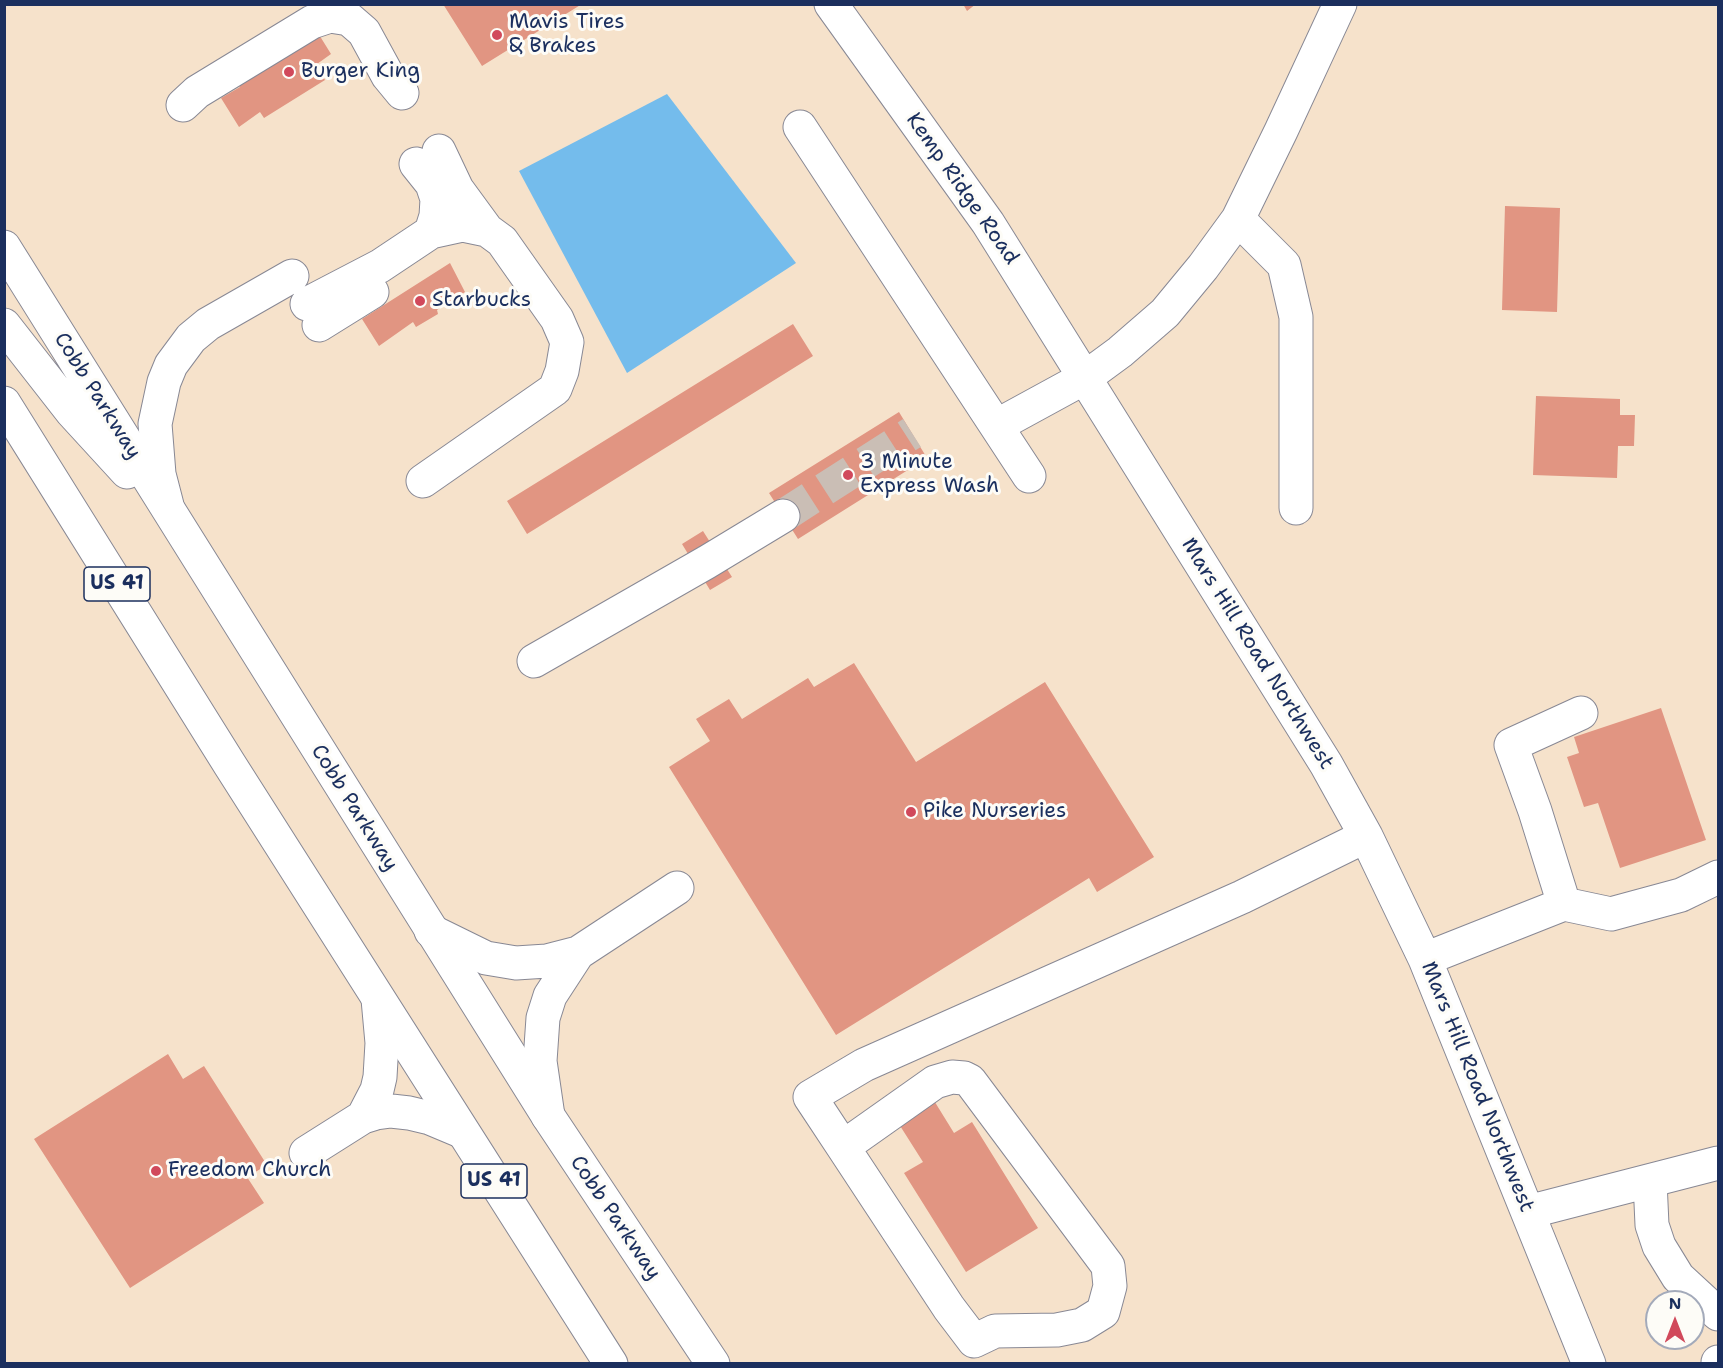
<!DOCTYPE html>
<style>
body{margin:0}
#map{position:relative;width:1723px;height:1368px;overflow:hidden;background:#f6e2cb;font-family:"Shantell Sans",sans-serif}
canvas{display:block}
.frame{position:absolute;inset:0;border:6px solid #1b2f5e;pointer-events:none}
.north{position:absolute;left:1645px;top:1290px;width:60px;height:60px;box-sizing:border-box;background:#fdfcf7;border:2px solid #a3aaba;border-radius:50%;rotate:0deg;font-size:16px;font-weight:700;line-height:24px;text-align:center;color:#1b2f5e}
.north::after{content:'';display:block;margin:auto;width:21px;height:27px;background:#d1495b;clip-path:polygon(50% 0,100% 100%,50% 72%,0 100%)}
</style>
<div id="map">
<canvas width="1723" height="1368"></canvas>
<div class="frame"></div>
<div class="north">N</div>
</div>
<script>
const ctx = document.querySelector('canvas').getContext('2d');
ctx.lineJoin = 'round';
function fill(path, color) { ctx.fillStyle = color; ctx.fill(path, 'evenodd'); }
const shape = rows => new Path2D(rows.map(r => 'M' + r).join(''));
function trace(path, color, width, dash) { ctx.strokeStyle = color; ctx.lineWidth = width; ctx.lineCap = dash ? 'butt' : 'round'; ctx.setLineDash(dash || []); ctx.stroke(path); }
function drawText(font, color, halo, rows, align = 'center') {
  ctx.font = font + ' "Shantell Sans",sans-serif'; ctx.lineWidth = 6; ctx.setLineDash([]); ctx.textBaseline = 'middle'; ctx.strokeStyle = halo; ctx.fillStyle = color; for (const [text, x, y, turn = 0] of rows) {
    ctx.save(); ctx.translate(x, y); ctx.rotate((+turn || 0) * Math.PI / 180); ctx.textAlign = isNaN(turn) ? turn : align; if (halo) ctx.strokeText(text, 0, 0); ctx.fillText(text, 0, 0); ctx.restore();
  }
}
fill(shape([
 [667,94,796,263,627,373,519,171]
]), '#74bcec');
fill(shape([
 [443,4,582,4,482,66],
 [963,4,976,4,967,11],
 [318,33,331,54,317,64,325,80,264,118,260,112,239,127,221,98,240,87,238,84],
 [1505,206,1560,208,1557,312,1502,310],
 [450,263,465,292,437,310,438,314,416,327,413,322,379,346,362,319],
 [793,324,813,356,527,534,507,501],
 [1536,396,1620,399,1620,415,1635,415,1634,446,1618,446,1617,478,1533,475],
 [899,412,927,458,798,539,769,493],
 [703,531,732,577,710,590,682,544],
 [854,663,916,762,1045,682,1154,857,1097,892,1089,878,836,1035,669,767,710,741,696,719,729,699,742,719,808,678,814,687],
 [1661,708,1706,840,1620,868,1598,803,1584,807,1567,757,1579,753,1574,737],
 [168,1054,183,1079,204,1066,267,1165,247,1177,264,1203,130,1288,34,1139],
 [933,1099,954,1133,972,1122,1038,1228,966,1272,904,1173,923,1162,897,1121]
]), '#e19582');
trace(shape([
 [783,516,912,433]
]), '#cabeb5', 33, [33, 16]);
const minor = shape([
 [831,4,988,223,1326,764,1366,836,1425,959,1589,1364],
 [183,105,197,92,312,22,330,16,349,19,364,32,388,76,402,93],
 [800,127,1029,476],
 [439,151,457,189,487,230],
 [416,164,432,184,437,199,436,216,431,232],
 [1238,219,1284,265,1296,317,1296,508],
 [307,304,380,266,431,232,463,225,487,230,502,241,557,319,567,342,562,371,555,389,423,481],
 [319,325,372,292],
 [998,425,1086,377,1120,352,1165,313,1203,267,1238,219,1281,131,1340,4],
 [167,505,159,474,155,424,164,382,171,365,191,338,208,324,292,276],
 [534,661,707,562,783,516],
 [1564,904,1611,914,1681,895,1718,877],
 [431,931,486,958,516,963,547,961,578,953],
 [1425,959,1564,904,1535,811,1511,745,1581,713],
 [548,1116,540,1061,543,1018,550,996,578,953,677,888],
 [363,1117,377,1090,380,1077,382,1043,378,999],
 [843,1147,935,1082,952,1077,964,1078,970,1081,1108,1266,1110,1286,1103,1312,1082,1325,1057,1330,995,1331,974,1341,949,1308,843,1147,810,1097,864,1065,1242,897,1366,836],
 [306,1153,363,1117,376,1113,391,1111,409,1113,430,1118,461,1131],
 [1650,1181,1652,1225,1659,1246,1678,1277,1718,1314],
 [1528,1212,1718,1163],
 [1718,1364,1718,1362]
]);
const major = shape([
 [4,247,548,1116,713,1364],
 [4,325,72,412,127,472],
 [4,403,230,765,611,1364]
]);
trace(minor, '#888894', 35);
trace(major, '#888894', 35);
trace(minor, '#fff', 33);
trace(major, '#fff', 33);
for (const [x, y, r, color] of [
 [497,35,6,"#d1495b"],
 [289,72,6,"#d1495b"],
 [420,301,6,"#d1495b"],
 [848,475,6,"#d1495b"],
 [911,812,6,"#d1495b"],
 [156,1171,6,"#d1495b"]
]) { const dot = new Path2D(); dot.arc(x, y, r, 0, 2 * Math.PI); ctx.fillStyle = color; ctx.fill(dot); trace(dot, '#fdfcf7', 2); }
for (const [x, y, w] of [
 [117,584,66],
 [494,1181,66]
]) { const box = new Path2D(); box.roundRect(x - w / 2, y - 17, w, 34, 4.5); ctx.fillStyle = '#fdfcf7'; ctx.fill(box); trace(box, '#1b2f5e', 1.5); }
drawText('bold 20px', '#1b2f5e', null, [
 ["US 41",117,584],
 ["US 41",494,1181]
]);
drawText('21px', '#1b2f5e', '#fdfcf7', [
 ["Mavis Tires",509,23],
 ["& Brakes",509,47],
 ["Burger King",301,72],
 ["Starbucks",432,301],
 ["3 Minute",860,463],
 ["Express Wash",860,487],
 ["Pike Nurseries",923,812],
 ["Freedom Church",168,1171]
], 'left');
drawText('21px', '#1b2f5e', '#fdfcf7', [
 ["Kemp Ridge Road",962,189,55],
 ["Cobb Parkway",97,396,58],
 ["Mars Hill Road Northwest",1257,654,58],
 ["Cobb Parkway",354,808,58],
 ["Mars Hill Road Northwest",1477,1087,68],
 ["Cobb Parkway",615,1218,56]
]);
</script>
